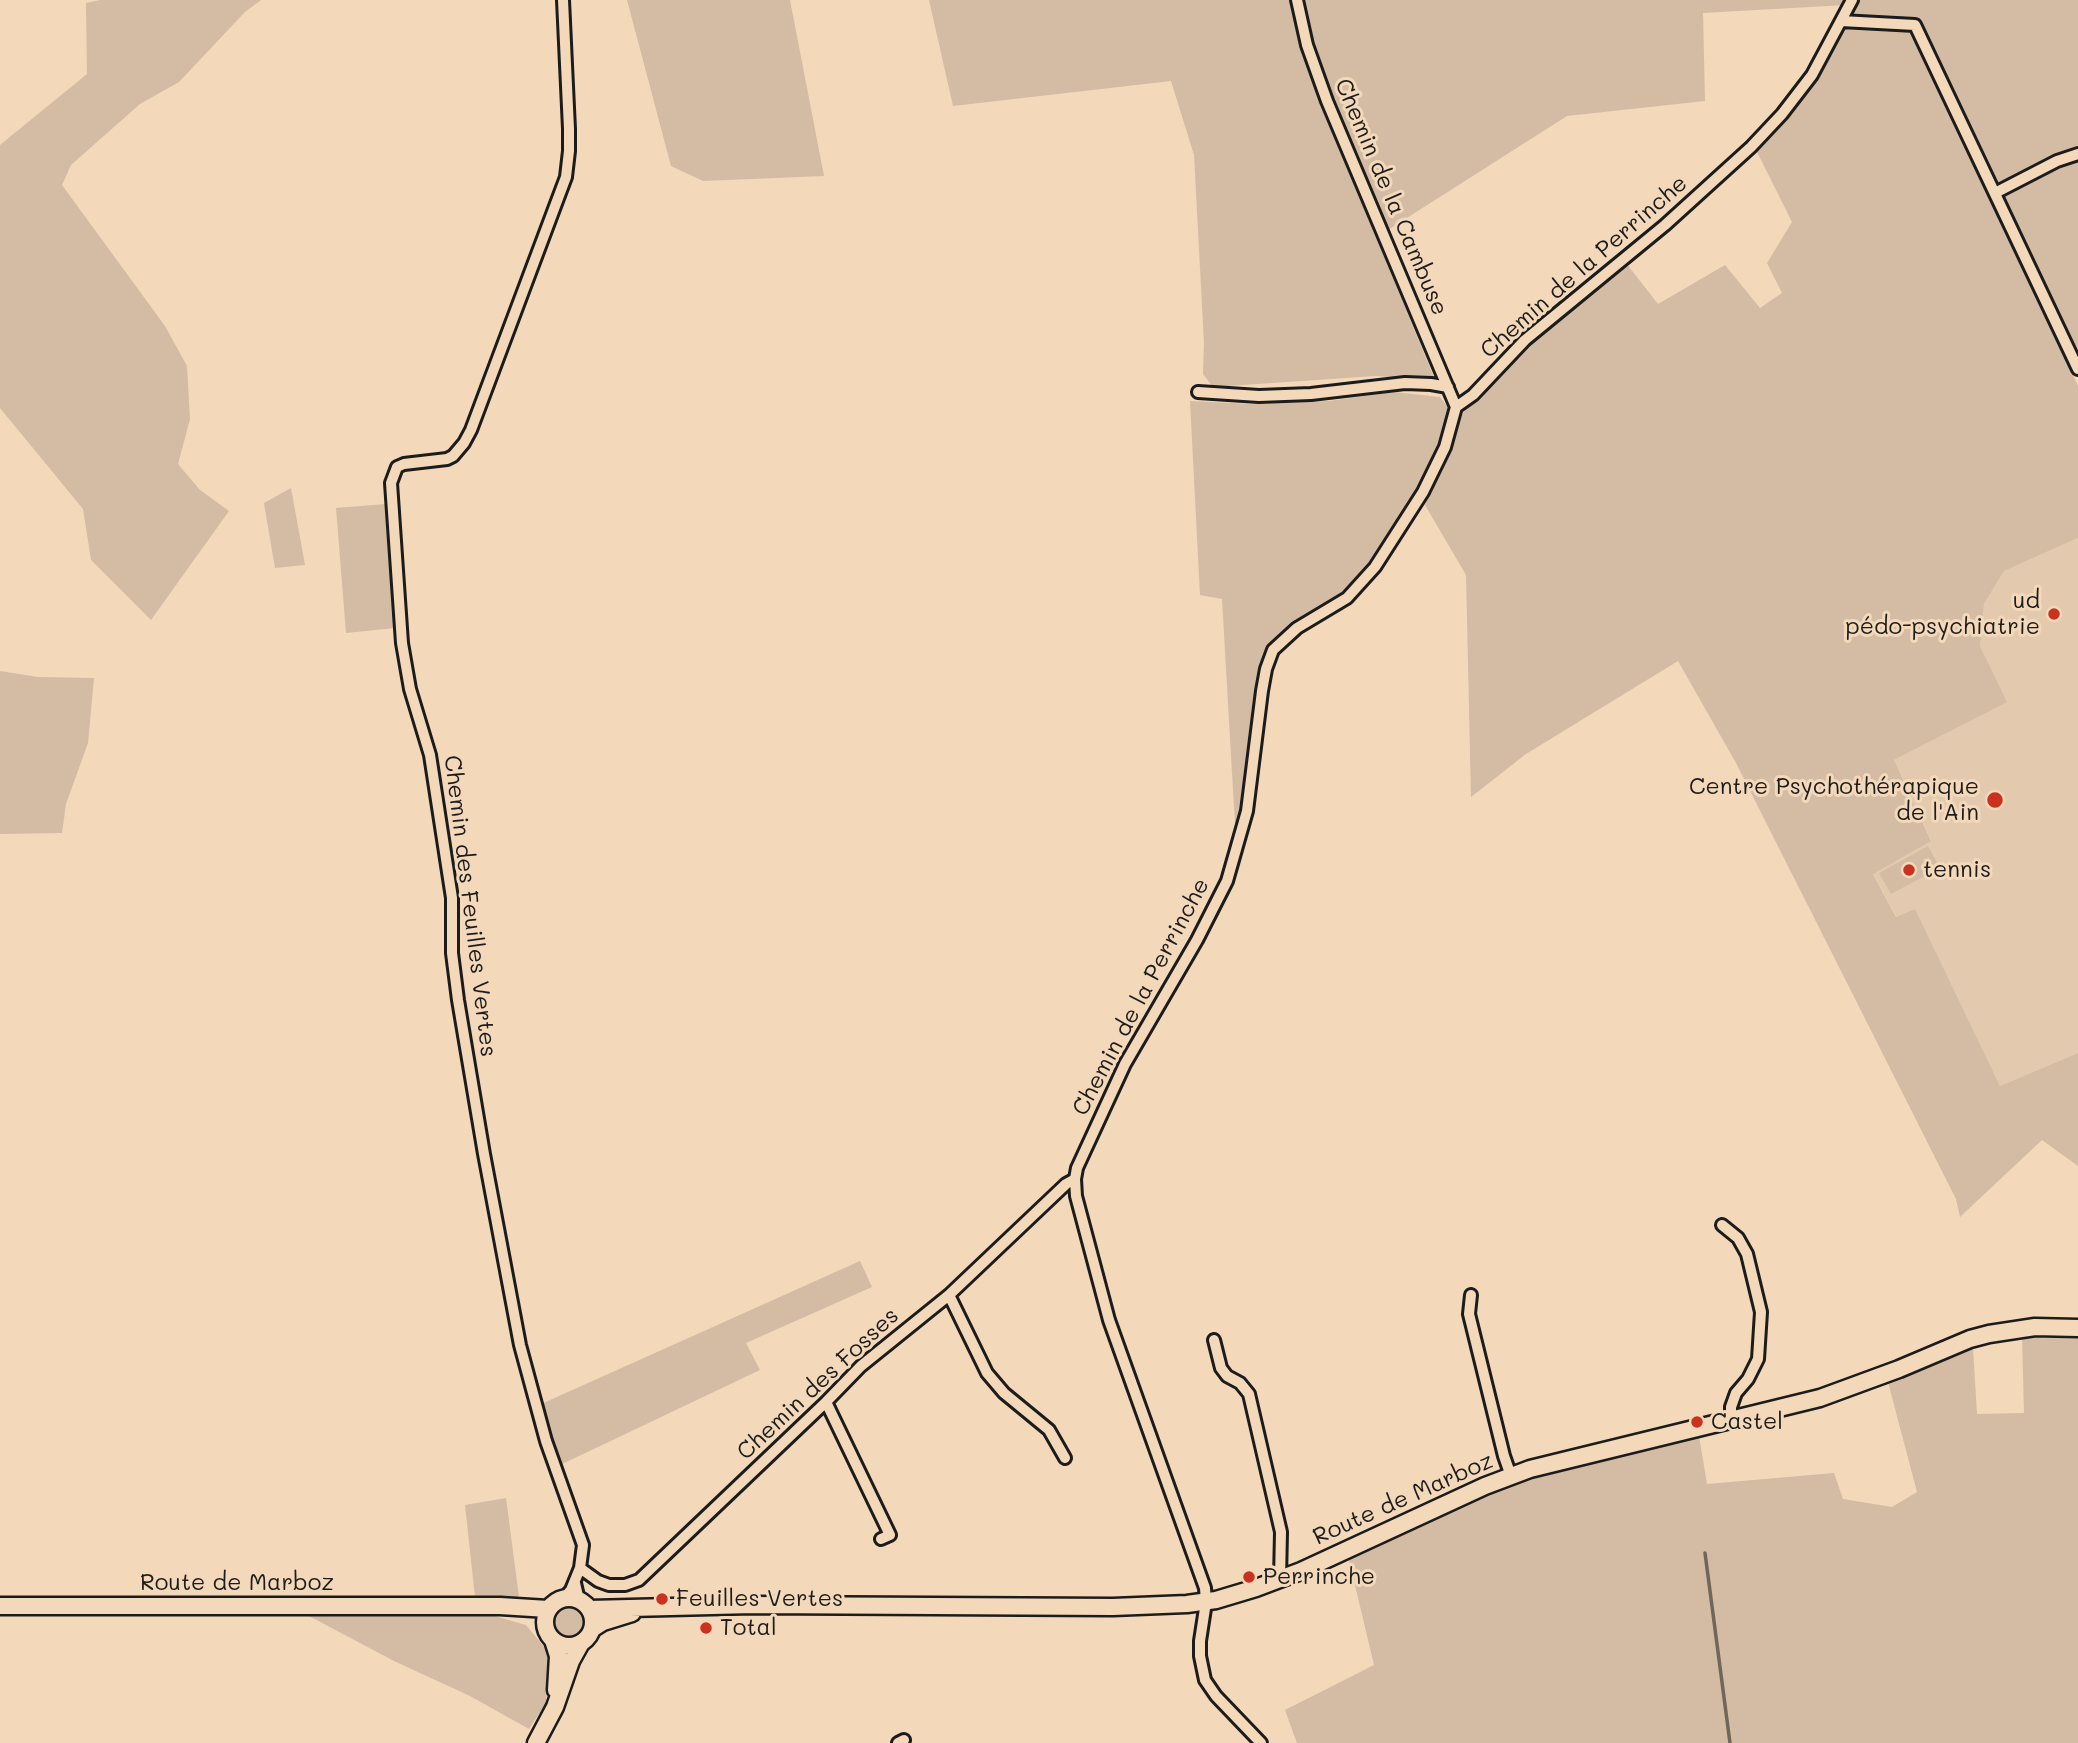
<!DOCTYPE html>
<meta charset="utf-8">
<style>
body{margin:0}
canvas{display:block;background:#f3d8ba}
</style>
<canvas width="2078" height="1743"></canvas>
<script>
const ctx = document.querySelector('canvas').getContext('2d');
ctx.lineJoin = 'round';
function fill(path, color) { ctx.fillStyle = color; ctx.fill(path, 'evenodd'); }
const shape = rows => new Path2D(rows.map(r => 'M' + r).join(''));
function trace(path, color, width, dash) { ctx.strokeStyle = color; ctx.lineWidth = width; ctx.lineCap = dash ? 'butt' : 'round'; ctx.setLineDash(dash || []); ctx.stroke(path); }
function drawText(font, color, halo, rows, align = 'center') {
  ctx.font = font + ' Mali,sans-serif'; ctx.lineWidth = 6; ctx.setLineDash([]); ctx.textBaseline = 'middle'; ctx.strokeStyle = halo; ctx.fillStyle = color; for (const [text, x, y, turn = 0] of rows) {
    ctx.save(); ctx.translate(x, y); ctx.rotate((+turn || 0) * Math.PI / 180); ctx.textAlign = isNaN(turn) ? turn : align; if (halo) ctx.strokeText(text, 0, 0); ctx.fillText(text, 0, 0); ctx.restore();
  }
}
fill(shape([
 [2078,538,2078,1053,2000,1086,1915,910,1897,918,1873,873,1931,840,1894,760,2006,702,1980,646,1984,604,2004,571]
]), '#e3caae');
fill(shape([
 [100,0,261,0,245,12,179,82,140,104,71,165,62,185,165,326,187,366,190,419,178,464,200,490,229,511,151,620,91,560,83,509,0,408,0,145,87,74,86,3],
 [627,0,790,0,824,176,703,181,671,166],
 [929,0,1290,0,1301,48,1321,103,1435,380,1376,376,1213,387,1203,374,1204,343,1194,155,1171,81,953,106],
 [1303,0,1848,0,1846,5,1703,13,1705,101,1567,116,1388,230,1309,38],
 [1858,0,2078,0,2078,350,2004,203,1994,207,2078,386,2078,538,2004,571,1984,604,1980,646,2007,702,1894,760,1931,841,1873,874,1896,917,1915,909,2000,1086,2078,1053,2078,1166,2042,1140,1960,1217,1956,1199,1736,763,1678,661,1526,754,1471,797,1466,575,1425,505,1463,413,1521,350,1626,263,1658,304,1725,265,1760,308,1782,293,1767,263,1792,222,1756,150,1812,83],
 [1394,392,1440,397,1451,411,1442,441,1406,509,1366,571,1344,596,1279,634,1264,658,1249,784,1236,842,1222,599,1200,595,1190,401,1252,404,1329,401],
 [291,488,305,565,275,568,264,503],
 [386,504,395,628,346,633,336,508],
 [0,671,38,677,94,678,88,743,66,804,62,833,0,834],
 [1928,846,1940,868,1891,894,1879,873],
 [860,1261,872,1287,746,1343,760,1370,558,1466,539,1405],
 [2022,1335,2078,1335,2078,1743,1297,1743,1285,1710,1374,1665,1349,1560,1397,1533,1495,1489,1539,1474,1699,1436,1707,1484,1834,1473,1843,1499,1892,1507,1917,1492,1888,1382,1973,1348,1977,1414,2024,1413],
 [506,1498,519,1597,475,1597,465,1505],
 '551 1622a17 17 0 1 1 34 0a17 17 0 1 1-34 0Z',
 [460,1614,491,1615,526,1625,549,1653,546,1703,529,1729,470,1696,394,1661,309,1616]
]), '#d3bca3');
trace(shape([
 [1705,1553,1730,1743]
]), '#71665b', 3.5);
const street = shape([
 [563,0,569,129,569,151,566,177,471,430,464,443,453,456,447,459,404,464,397,467,391,483,402,643,410,689,430,755,452,898,452,953,458,1000,484,1154,520,1345,546,1441,583,1545,580,1568,571,1590,564,1598],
 [1297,0,1307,45,1327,101,1456,407],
 [1841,21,1915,25,2078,369],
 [1995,193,2057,161,2078,154],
 [1198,392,1259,396,1311,394,1405,383,1431,384,1448,387],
 [1722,1225,1738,1238,1747,1254,1761,1312,1758,1359,1748,1379,1736,1393,1731,1407,1731,1421],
 [949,1295,987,1373,1004,1393,1049,1430,1065,1458],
 [1471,1295,1469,1314,1504,1456,1511,1476],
 [1214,1340,1221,1368,1227,1376,1240,1383,1249,1394,1281,1532,1280,1579],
 [826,1402,890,1535,881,1539],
 [580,1568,598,1581,609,1585,625,1585,639,1580,826,1402,861,1366,949,1295,1066,1184,1075,1179],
 [575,1583,578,1596,583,1602],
 [898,1743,904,1740],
 [1261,1743,1216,1696,1205,1680,1200,1656,1200,1641,1206,1602,1205,1588,1109,1320,1076,1196,1075,1179,1077,1168,1125,1064,1197,940,1227,881,1247,811,1262,691,1266,669,1273,650,1297,628,1347,598,1375,567,1423,492,1445,447,1456,407,1473,395,1525,340,1665,225,1751,147,1782,114,1812,75,1852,0]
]);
const secondary = shape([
 '545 1622a24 24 0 1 1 48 0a24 24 0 1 1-48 0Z',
 [0,1606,500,1606,548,1609],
 [589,1609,753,1605,1113,1607,1187,1604,1216,1600,1256,1588,1301,1571,1485,1486,1530,1469,1820,1398,1899,1369,1970,1339,1989,1334,2035,1327,2078,1328],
 [592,1629,603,1622,632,1613],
 [553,1640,558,1656,556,1690],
 [536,1743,555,1707,571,1661,581,1643]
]);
trace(street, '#1c1c1c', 16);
trace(secondary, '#1c1c1c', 21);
trace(street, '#f3d8ba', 10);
trace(secondary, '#f3d8ba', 16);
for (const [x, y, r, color] of [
 [2054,614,7,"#c8321e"],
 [1995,800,9,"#c8321e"],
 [1909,870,7,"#c8321e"],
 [1697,1422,7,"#c8321e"],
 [1249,1577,7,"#c8321e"],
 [662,1599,7,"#c8321e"],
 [706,1628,7,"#c8321e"]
]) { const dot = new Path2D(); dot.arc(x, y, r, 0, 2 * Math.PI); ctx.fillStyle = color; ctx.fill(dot); trace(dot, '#f3d8ba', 2.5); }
drawText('23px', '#1c1c1c', '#f3d8ba', [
 ["Chemin de la Cambuse",1391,197,67],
 ["Chemin de la Perrinche",1584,267,-41],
 ["Chemin des Feuilles Vertes",470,906,83],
 ["Chemin de la Perrinche",1141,997,-62],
 ["Chemin des Fosses",818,1384,-43],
 ["Route de Marboz",1403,1499,-24],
 ["Route de Marboz",237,1583]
]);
drawText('23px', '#1c1c1c', '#f3d8ba', [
 ["ud",2040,601,"right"],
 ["pédo-psychiatrie",2040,627,"right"],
 ["Centre Psychothérapique",1979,787,"right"],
 ["de l'Ain",1979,813,"right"],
 ["tennis",1923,870],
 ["Castel",1711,1422],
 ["Perrinche",1263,1577],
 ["Feuilles Vertes",676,1599],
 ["Total",720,1628]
], 'left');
</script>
